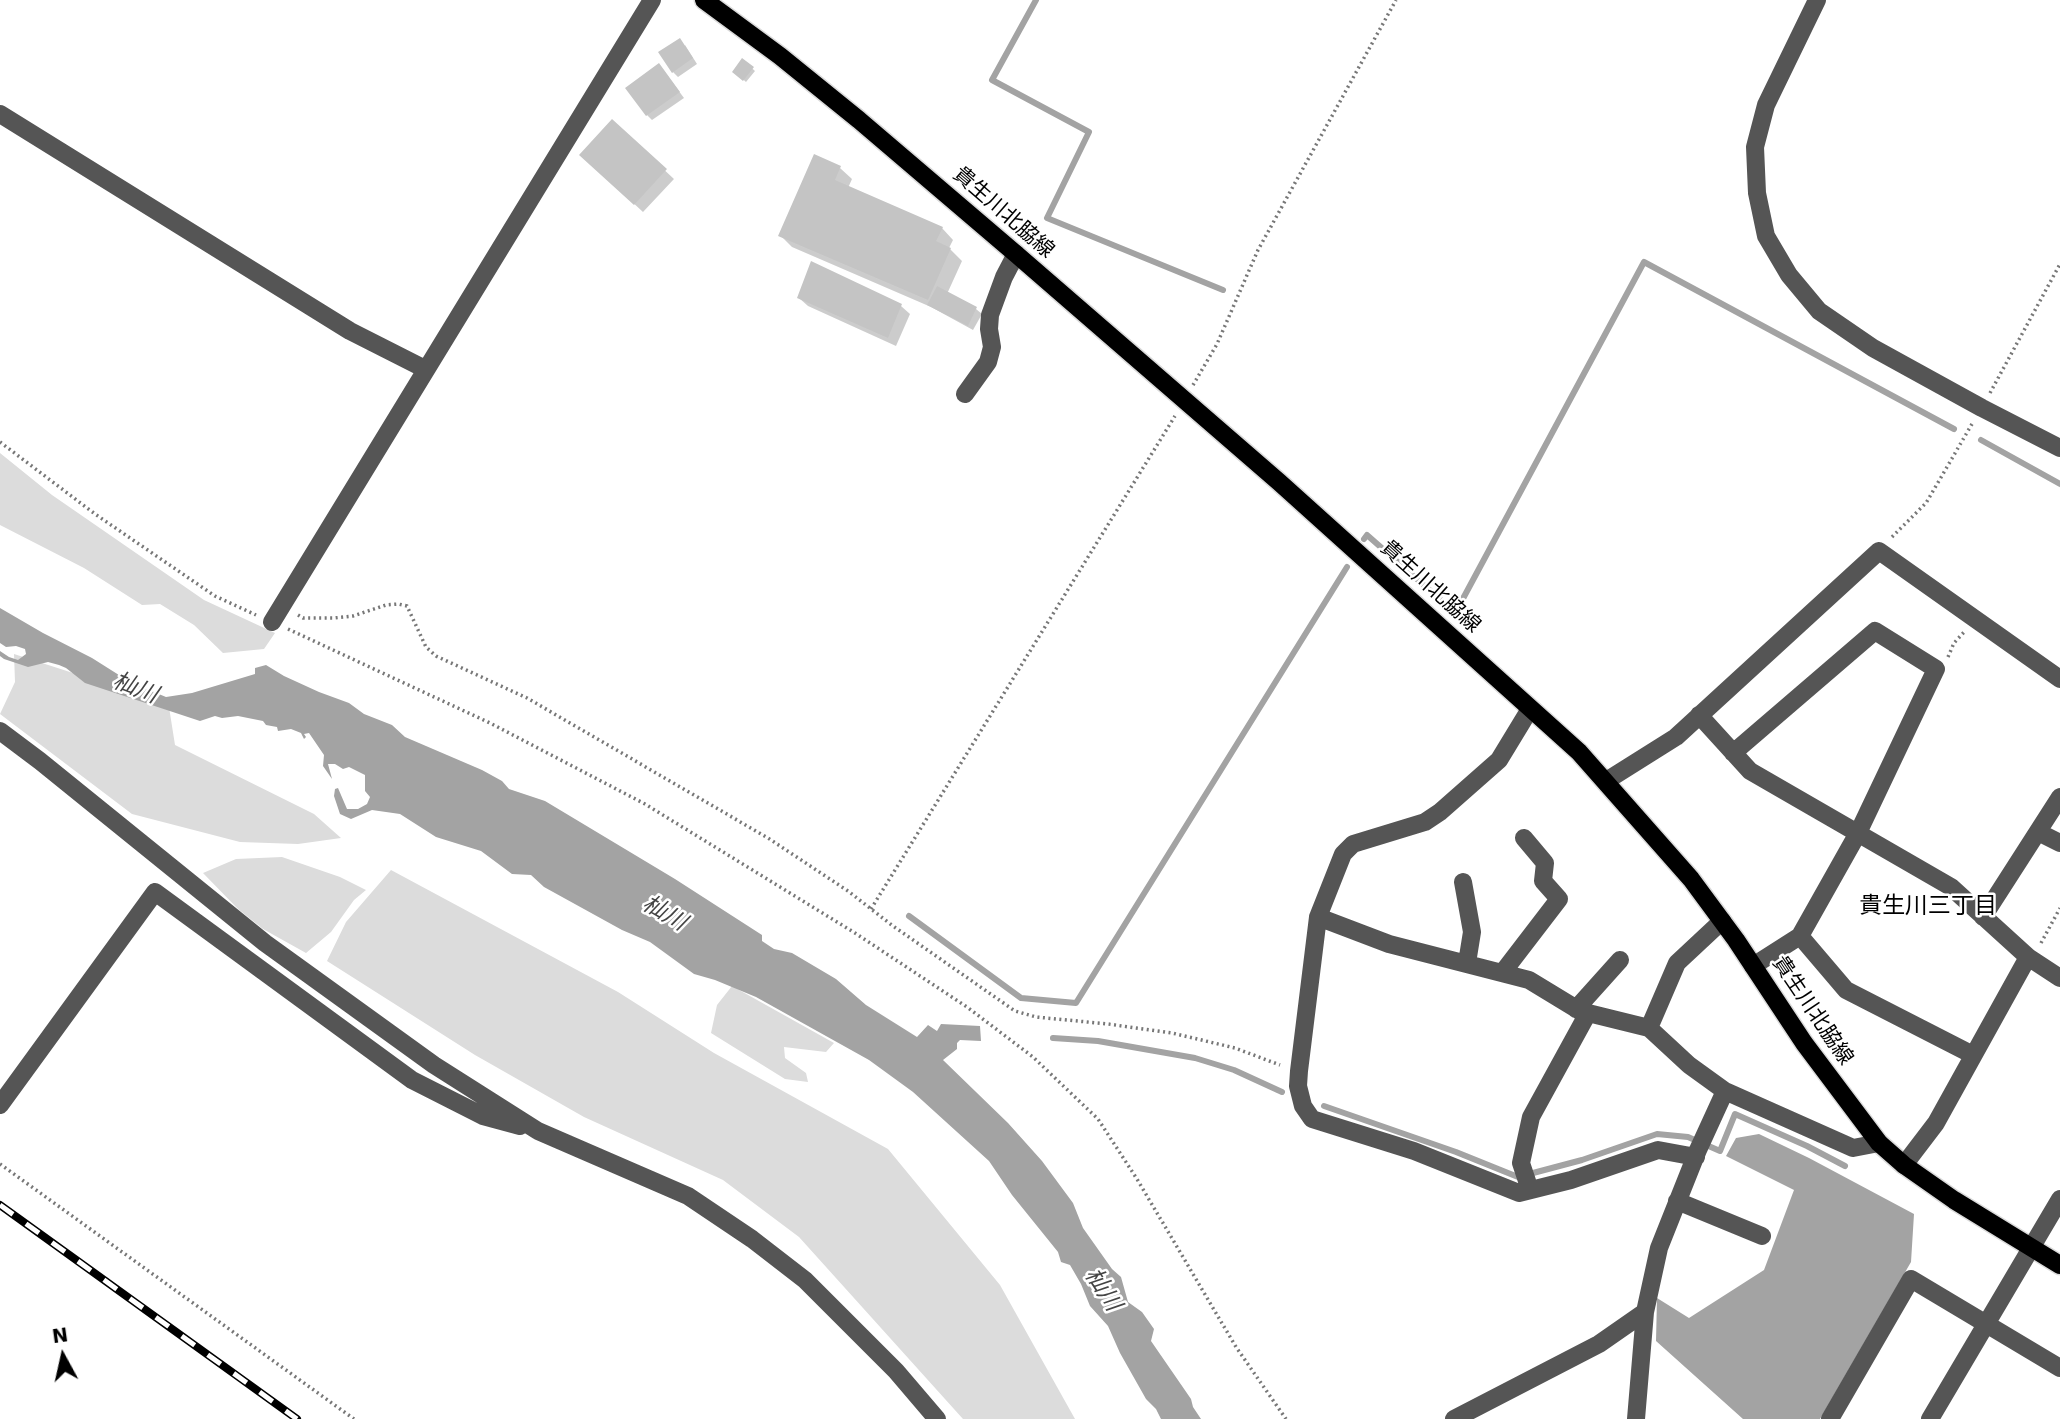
<!DOCTYPE html>
<meta charset="utf-8">
<style>
body{margin:0}
#map{position:relative;width:2060px;height:1419px;overflow:hidden;background:#fff;font-family:"DejaVu Sans",sans-serif}
canvas{display:block}
.north{position:absolute;left:28px;top:1321px;width:70px;height:70px;-webkit-text-stroke:5px #fff;paint-order:stroke;rotate:352deg;font-size:19px;font-weight:700;line-height:28px;text-align:center;color:#000}
.north::after{content:'';display:block;margin:auto;width:24px;height:32px;background:#000;clip-path:polygon(50% 0,100% 100%,50% 72%,0 100%)}
</style>
<div id="map">
<canvas width="2060" height="1419"></canvas>
<div class="north">N</div>
</div>
<script>
const ctx = document.querySelector('canvas').getContext('2d');
ctx.lineJoin = 'round';
function fill(path, color) { ctx.fillStyle = color; ctx.fill(path, 'evenodd'); }
const shape = rows => new Path2D(rows.map(r => 'M' + r).join(''));
function trace(path, color, width, dash) { ctx.strokeStyle = color; ctx.lineWidth = width; ctx.lineCap = dash ? 'butt' : 'round'; ctx.setLineDash(dash || []); ctx.stroke(path); }
function drawText(font, color, halo, rows, align = 'center') {
  ctx.font = font + ' "DejaVu Sans","Noto Sans JP",sans-serif'; ctx.lineWidth = 5; ctx.setLineDash([]); ctx.textBaseline = 'middle'; ctx.strokeStyle = halo; ctx.fillStyle = color; for (const [text, x, y, turn = 0] of rows) {
    ctx.save(); ctx.translate(x, y); ctx.rotate((+turn || 0) * Math.PI / 180); ctx.textAlign = isNaN(turn) ? turn : align; if (halo) ctx.strokeText(text, 0, 0); ctx.fillText(text, 0, 0); ctx.restore();
  }
}
fill(shape([
 [0,453,52,495,204,600,275,633,264,649,223,653,194,625,160,604,142,605,84,568,0,525],
 [14,654,98,681,169,707,175,745,314,814,341,838,298,844,240,842,132,814,0,714,15,682],
 [282,857,340,877,366,890,354,900,331,932,306,953,263,929,238,909,203,873,236,859],
 [391,870,618,992,714,1053,888,1149,1000,1285,1075,1419,963,1419,799,1237,723,1180,584,1117,475,1055,327,961,346,922],
 [732,986,834,1043,826,1052,784,1047,785,1058,806,1073,808,1082,785,1079,711,1033,717,1005]
]), '#dcdcdc');
fill(shape([
 [0,608,43,633,92,658,130,682,166,697,192,693,255,674,255,668,266,665,284,676,319,692,349,703,364,714,392,725,405,737,482,770,502,781,509,789,545,801,675,879,762,935,762,941,774,949,792,953,836,979,866,1005,917,1037,928,1025,937,1031,941,1024,980,1026,981,1041,960,1040,957,1043,957,1049,943,1060,1008,1123,1042,1161,1073,1203,1083,1228,1112,1269,1121,1277,1128,1302,1142,1312,1154,1329,1151,1341,1191,1399,1193,1407,1201,1419,1161,1419,1156,1409,1146,1399,1120,1353,1108,1326,1090,1306,1081,1284,1070,1265,1061,1262,1058,1252,1012,1195,989,1161,913,1092,869,1060,756,997,715,980,694,974,650,942,622,930,544,887,531,875,512,874,481,851,436,837,400,814,372,810,351,819,340,814,334,796,335,789,338,788,347,809,358,809,367,804,370,797,365,791,365,775,349,767,343,769,335,764,328,764,332,779,323,766,324,755,309,733,304,734,306,737,304,739,301,733,291,729,278,731,277,727,266,725,263,721,238,716,222,718,215,716,200,721,85,683,66,668,59,665,48,662,28,667,4,659,0,656,0,651,9,657,18,660,26,654,25,649,16,646,6,647,0,643],
 [1759,1134,1809,1158,1914,1214,1911,1262,1820,1419,1743,1419,1656,1341,1657,1298,1689,1318,1764,1270,1794,1190,1726,1156,1736,1138]
]), '#a3a3a3');
fill(shape([
 [685,45,697,64,678,77,673,72],
 [743,60,755,71,746,82,734,71],
 [664,71,684,98,652,120,647,115],
 [612,121,674,179,643,212,590,163],
 [840,168,852,179,848,188,942,228,953,240,949,248,962,261,947,294,976,309,982,314,973,330,931,307,792,247,780,235],
 [812,264,901,306,910,314,896,346,808,306,799,298]
]), '#0003');
trace(shape([
 [1036,0,992,80,1089,132,1047,218,1223,290],
 [1981,440,2060,484],
 [1364,539,1367,535,1451,609,1459,606,1644,262,1954,429],
 [909,916,1021,998,1076,1003,1347,567],
 [1053,1038,1098,1041,1195,1058,1234,1070,1282,1092],
 [1324,1106,1456,1152,1518,1177,1582,1160,1657,1134,1688,1137,1720,1151,1735,1114,1807,1146,1845,1166]
]), '#a3a3a3', 6);
fill(shape([
 [680,38,693,58,672,73,658,52],
 [742,58,754,67,743,81,732,72],
 [659,63,680,92,646,116,625,88],
 [612,119,667,169,634,205,579,155],
 [814,154,841,166,835,180,943,227,936,241,951,248,928,300,778,236],
 [811,261,902,304,888,338,797,298],
 [937,286,977,307,968,326,927,305]
]), '#c4c4c4');
const major = shape([
 [704,0,780,56,859,120,1016,254,1279,482,1579,752,1691,879,1736,940,1804,1043,1879,1143,1904,1165,1954,1200,2060,1265]
]);
trace(major, '#dbdbdb', 21);
trace(shape([
 [1193,385,1217,344,1258,250,1396,0],
 [1990,393,2060,264],
 [0,442,95,514,215,596,256,615],
 [1892,537,1926,503,1972,424],
 [298,615,303,618,334,618,353,616,386,605,398,604,407,606,426,647,436,656,527,698,768,838,848,891,893,926,1015,1011,1036,1017,1108,1024,1172,1033,1235,1048,1280,1065],
 [288,629,490,723,645,804,855,933,967,1007,1033,1057,1098,1119,1137,1179,1236,1347,1286,1419],
 [1948,657,1954,643,1965,631],
 [871,909,1175,416],
 [2041,943,2060,908],
 [0,1164,354,1419]
]), '#777', 3.5, [2, 3.5]);
trace(shape([
 [1817,0,1766,105,1755,147,1757,193,1766,236,1789,275,1819,311,1873,348,1982,408,2060,448],
 [0,114,350,331,425,369],
 [965,394,988,362,992,347,989,329,990,315,1004,277,1016,254],
 [272,622,652,0],
 [1530,709,1499,760,1440,812,1425,822,1353,844,1343,854,1318,917,1299,1071,1298,1086,1303,1106,1312,1119,1414,1151,1519,1193,1571,1180,1658,1150,1696,1157],
 [1699,715,1750,771,1951,887,2028,957,2060,978],
 [0,731,40,761,265,943,434,1065,538,1131,688,1196,752,1239,805,1280,896,1371,937,1419],
 [1733,753,1875,631,1936,669,1858,833,1800,936,1753,966],
 [1606,781,1676,737,1879,551,2060,679],
 [2038,832,2060,843],
 [1463,882,1472,932,1467,963],
 [1318,917,1389,944,1529,980,1580,1011,1649,1028,1689,1065,1725,1091,1853,1148,1879,1143],
 [1983,917,2060,797],
 [1800,936,1846,990,1973,1055],
 [1503,972,1559,899,1543,881,1545,863,1524,838],
 [1576,1009,1620,960],
 [1649,1028,1677,963,1722,921],
 [0,1105,155,892,412,1080,483,1116,520,1126],
 [1904,1165,1936,1123,2028,957],
 [1530,1190,1521,1163,1531,1117,1588,1013],
 [1677,1201,1762,1236],
 [1454,1419,1599,1344,1645,1312],
 [1636,1419,1645,1312,1659,1248,1698,1150,1725,1091],
 [1830,1419,1911,1279,2060,1368],
 [1930,1419,2060,1199]
]), '#555', 18);
trace(major, '#000', 18);
const rail = shape([
 [0,1205,297,1419]
]);
trace(rail, '#000', 8);
trace(rail, '#fff', 5, [16]);
drawText('21px', '#000', '#fff', [
 ["貴生川北脇線",1003,213,41],
 ["貴生川北脇線",1430,587,42],
 ["貴生川北脇線",1812,1011,56]
]);
drawText('italic 23px', '#444', '#fff', [
 ["杣川",135,689,21],
 ["杣川",664,914,30],
 ["杣川",1102,1290,57]
]);
drawText('23px', '#000', '#fff', [
 ["貴生川三丁目",1928,907]
]);
</script>
